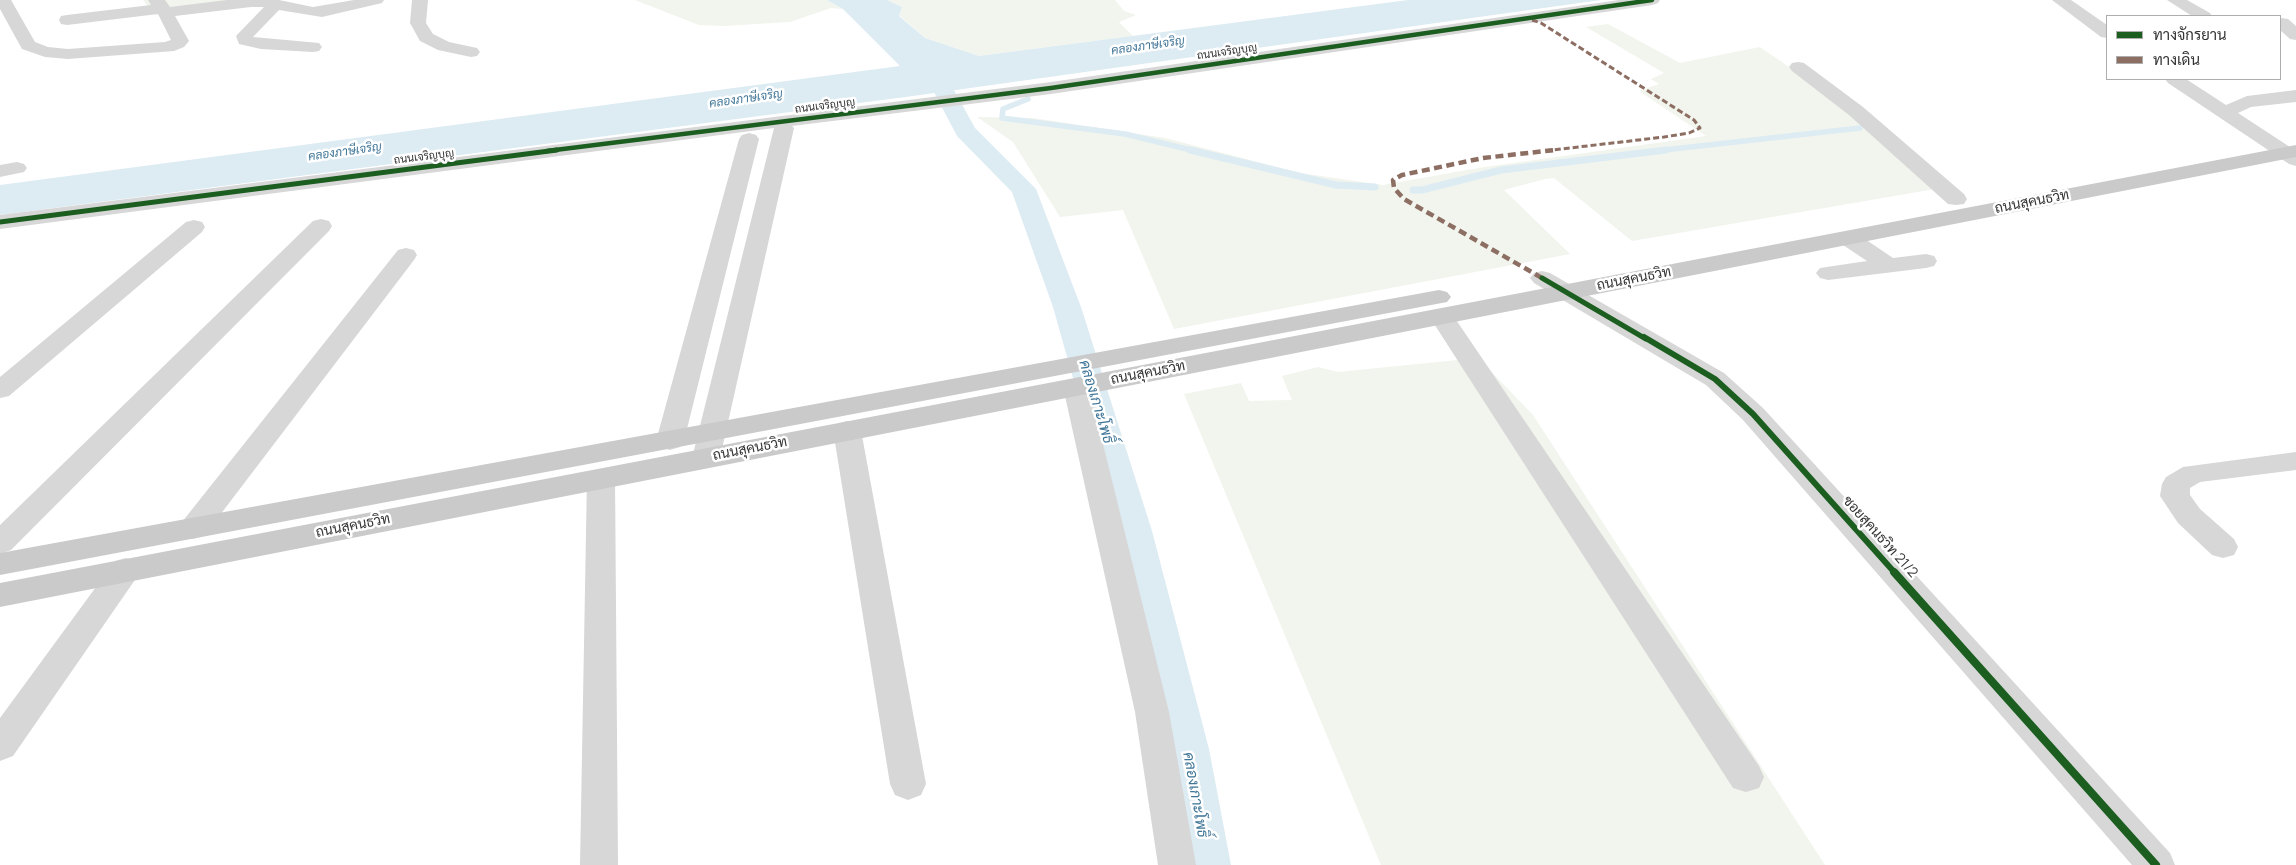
<!DOCTYPE html>
<meta charset="utf-8">
<style>
body{margin:0}
#map{position:relative;width:2296px;height:865px;overflow:hidden;background:#fff;font-family:Manrope,Sarabun,sans-serif}
canvas{display:block}
.legend{position:absolute;left:2106px;top:15px;width:175px;height:65px;box-sizing:border-box;background:#fff;border:1px solid #adadad;margin:0;padding:6px 9px;list-style:none;font-size:15px;color:#333}
.legend li{display:flex;align-items:center;gap:10px;height:25px}
.legend b{width:25px;border:1px solid #adadad}
</style>
<div id="map">
<canvas width="2296" height="865"></canvas>
<ul class="legend">
<li><b style="height:6px;background:#1b5e20"></b>ทางจักรยาน</li>
<li><b style="height:6px;background:#8d6e63"></b>ทางเดิน</li>
</ul>
</div>
<script>
const ctx = document.querySelector('canvas').getContext('2d');
ctx.lineJoin = 'round';
function fill(path, color) { ctx.fillStyle = color; ctx.fill(path, 'evenodd'); }
const shape = rows => new Path2D(rows.map(r => 'M' + r).join(''));
function trace(path, color, width, dash) { ctx.strokeStyle = color; ctx.lineWidth = width; ctx.lineCap = dash ? 'butt' : 'round'; ctx.setLineDash(dash || []); ctx.stroke(path); }
function drawText(font, color, halo, rows, align = 'center') {
  ctx.font = font + ' Manrope,Sarabun,sans-serif'; ctx.lineWidth = 5; ctx.setLineDash([]); ctx.textBaseline = 'middle'; ctx.strokeStyle = halo; ctx.fillStyle = color; for (const [text, x, y, turn = 0] of rows) {
    ctx.save(); ctx.translate(x, y); ctx.rotate((+turn || 0) * Math.PI / 180); ctx.textAlign = isNaN(turn) ? turn : align; if (halo) ctx.strokeText(text, 0, 0); ctx.fillText(text, 0, 0); ctx.restore();
  }
}
fill(shape([
 [143,0,234,0,155,15],
 [635,0,827,0,843,9,831,8,790,22,723,26,699,25],
 [887,0,1115,0,1124,11,1136,15,1119,22,1133,36,979,56,925,38,899,15,902,7],
 [1608,24,1680,63,1760,47,1802,76,1855,118,1935,189,1632,241,1554,178,1545,179,1504,190,1570,254,1174,329,1123,210,1060,217,1013,142,977,117,1033,118,1165,138,1300,173,1383,185,1478,168,1706,136,1639,91,1659,84,1651,79,1664,73,1586,27],
 [1478,358,1533,415,1825,865,1381,865,1184,394,1241,383,1249,401,1292,400,1282,376,1318,367,1338,372]
]), '#f1f5ed');
fill(shape([
 [827,0,887,0,902,7,899,16,925,38,979,56,1408,0,1601,0,913,96,0,215,0,185,900,66,843,9]
]), '#ddebf3');
trace(shape([
 [1028,99,1003,109,1002,118,1125,134,1195,151],
 [1655,151,1860,128]
]), '#ddebf3', 5.5);
trace(shape([
 [1190,150,1336,185,1375,187],
 [1413,190,1422,190,1501,170,1666,150]
]), '#ddebf3', 7);
fill(shape([
 [856,0,882,0,929,45,975,128,1036,189,1081,307,1152,531,1209,749,1231,865,1185,865,1167,749,1116,531,1053,307,1012,192,957,136,913,52,867,7,858,4,856,0]
]), '#ddebf3');
fill(shape([
 [0,0,11,0,35,42,48,47,68,49,165,42,171,40,158,14,67,25,61,24,59,20,61,16,67,15,151,5,148,0,165,0,170,7,227,0,279,0,313,7,354,0,384,0,382,3,322,17,279,10,253,37,319,43,322,47,319,51,313,52,261,49,239,44,236,36,264,7,251,7,175,16,189,41,184,47,174,51,68,59,45,57,22,49,0,9,0,0],
 [412,0,428,0,426,23,433,34,449,42,477,48,480,52,477,56,471,57,438,50,420,41,410,23,412,0],
 [1619,0,1660,0,1658,3,1652,5,1051,94,792,126,794,128,720,458,716,464,706,467,696,464,692,458,774,128,0,229,0,215,1051,82,1619,0],
 [2052,0,2071,0,2107,25,2107,38,2101,37,2052,0],
 [2167,0,2187,0,2210,13,2212,16,2192,16,2167,0],
 [2282,18,2288,19,2296,26,2296,40,2290,39,2280,30,2280,19,2282,18],
 [1798,62,1804,63,1863,107,1964,194,1967,199,1964,204,1956,205,1948,204,1849,115,1792,71,1789,67,1792,63,1798,62],
 [2165,79,2186,79,2226,105,2247,96,2296,90,2296,102,2251,107,2238,113,2296,151,2296,166,2289,164,2168,83,2165,79],
 [749,133,756,135,759,139,684,441,680,447,670,450,660,447,656,441,739,139,742,135,749,133],
 [17,162,24,164,27,168,24,172,0,177,0,165,17,162],
 [321,219,329,221,332,226,329,231,11,550,0,554,0,525,313,221,321,219],
 [194,220,202,222,205,227,202,232,9,396,0,398,0,377,186,222,194,220],
 [1848,231,1856,233,1893,258,1926,254,1934,256,1937,261,1934,266,1926,268,1828,280,1820,278,1816,273,1820,268,1867,261,1840,243,1837,238,1840,233,1848,231],
 [406,248,414,250,417,255,414,260,204,536,193,539,182,536,178,529,182,522,398,250,406,248],
 [1542,271,1550,273,1724,373,1763,408,2170,853,2175,865,2132,865,1743,420,1706,385,1534,283,1530,278,1534,273,1542,271],
 [1441,309,1450,311,1759,766,1764,777,1759,788,1746,792,1733,788,1429,316,1432,311,1441,309],
 [1076,379,1085,381,1089,387,1169,712,1196,865,1158,865,1135,712,1063,387,1067,381,1076,379],
 [847,421,857,424,861,430,926,784,921,795,908,800,895,795,890,784,833,430,837,424,847,421],
 [2296,452,2296,470,2200,482,2190,488,2190,495,2200,509,2234,539,2238,547,2234,555,2223,558,2212,555,2178,523,2160,496,2162,484,2166,477,2183,467,2296,452],
 [601,469,611,471,615,478,618,865,580,865,587,478,591,471,601,469],
 [126,558,137,561,142,569,137,577,13,756,0,761,0,718,115,561,126,558]
]), '#d7d7d7');
fill(shape([
 [2296,145,2296,157,0,607,0,583,2296,145],
 [1439,290,1447,292,1451,297,1447,302,0,575,0,553,1439,290]
]), '#cacaca');
trace(shape([
 [1532,20,1541,23,1694,120,1700,128,1689,133,1664,137,1544,151]
]), '#8d6e63', 3, [6, 3]);
trace(shape([
 [1542,278,1404,199,1394,188,1393,180,1402,175,1483,158,1555,150]
]), '#8d6e63', 4.5, [8, 4.5]);
trace(shape([
 [547,151,1051,88,1652,0]
]), '#1b5e20', 4.5);
trace(shape([
 [0,222,557,150],
 [1542,278,1646,339]
]), '#1b5e20', 5);
trace(shape([
 [1644,337,1715,379,1753,414,1895,573]
]), '#1b5e20', 6);
trace(shape([
 [1894,572,2156,865]
]), '#1b5e20', 8);
drawText('11px', '#333', '#fff', [
 ["ถนนเจริญบุญ",1227,52,-8],
 ["ถนนเจริญบุญ",825,106,-7],
 ["ถนนเจริญบุญ",424,157,-7]
]);
drawText('italic 12px', '#3f7597', '#fff', [
 ["คลองภาษีเจริญ",1148,46,-8],
 ["คลองภาษีเจริญ",746,99,-8],
 ["คลองภาษีเจริญ",345,152,-8]
]);
drawText('14px', '#333', '#fff', [
 ["ถนนสุคนธวิท",2032,202,-11],
 ["ถนนสุคนธวิท",1634,279,-11],
 ["ถนนสุคนธวิท",1148,373,-11],
 ["ถนนสุคนธวิท",750,449,-11],
 ["ถนนสุคนธวิท",353,526,-11],
 ["ซอยสุคนธวิท 21/2",1880,537,48]
]);
drawText('italic 15px', '#3f7597', '#fff', [
 ["คลองเกาะโพธิ์",1096,402,73],
 ["คลองเกาะโพธิ์",1195,795,80]
]);
</script>
